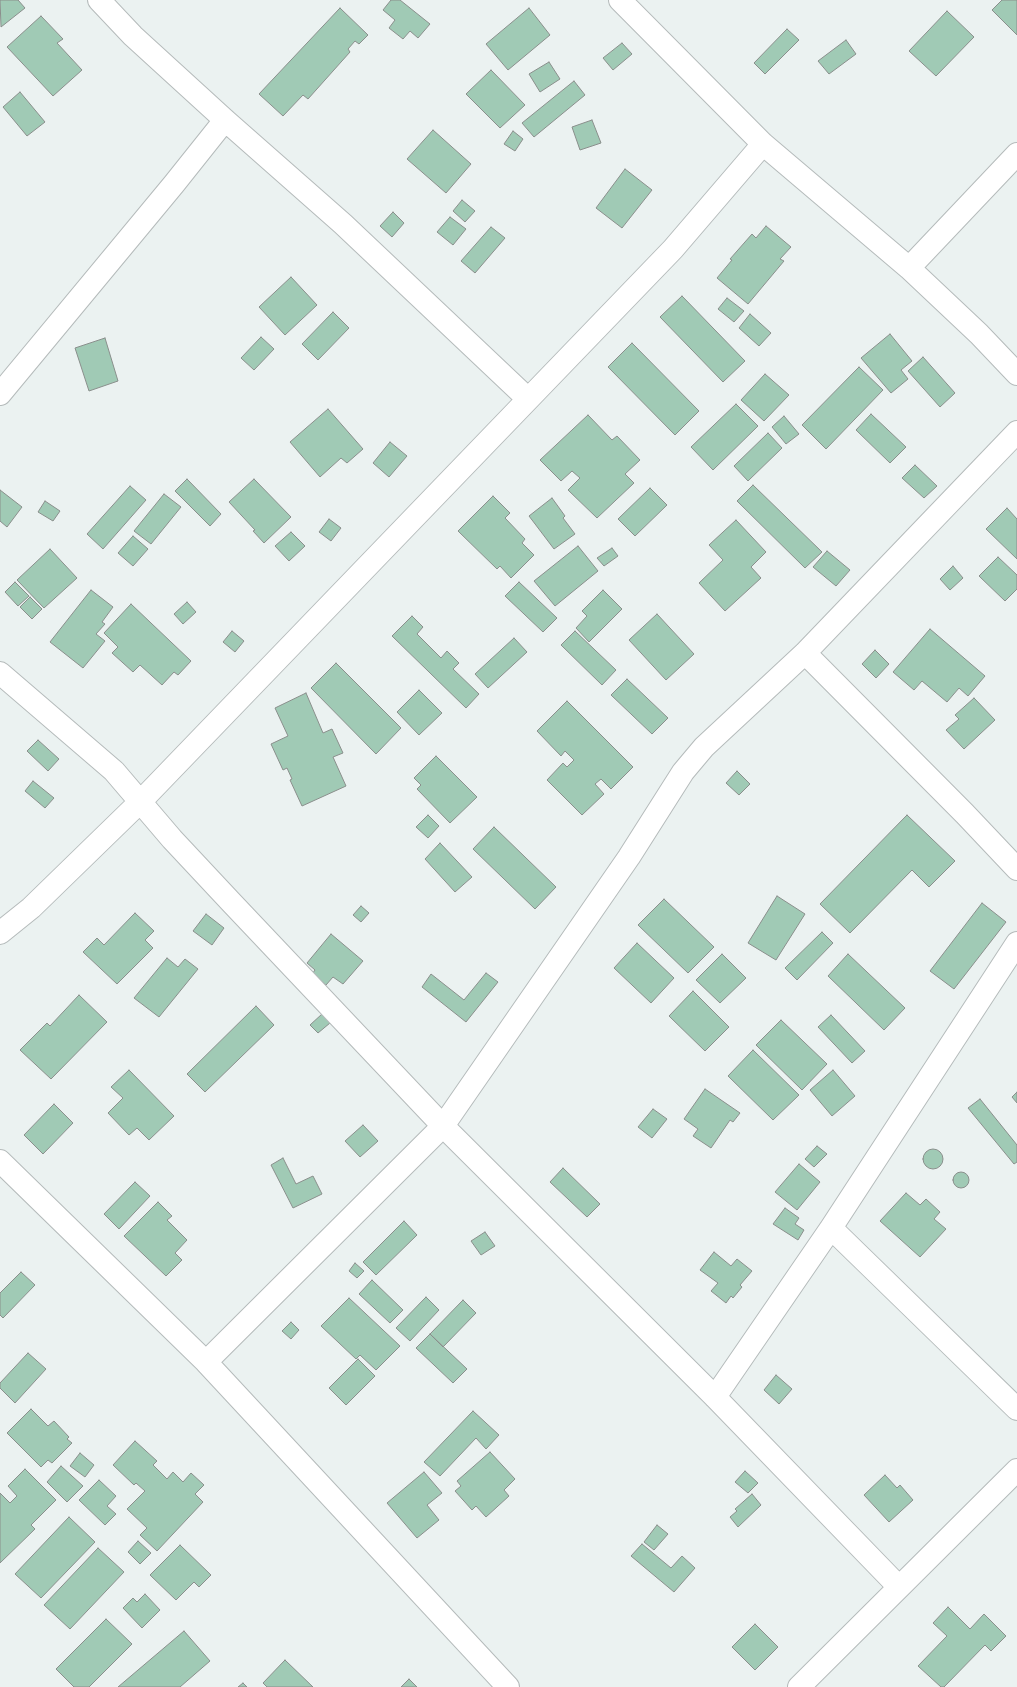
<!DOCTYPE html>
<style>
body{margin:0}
canvas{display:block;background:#ebf2f1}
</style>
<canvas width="1017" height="1687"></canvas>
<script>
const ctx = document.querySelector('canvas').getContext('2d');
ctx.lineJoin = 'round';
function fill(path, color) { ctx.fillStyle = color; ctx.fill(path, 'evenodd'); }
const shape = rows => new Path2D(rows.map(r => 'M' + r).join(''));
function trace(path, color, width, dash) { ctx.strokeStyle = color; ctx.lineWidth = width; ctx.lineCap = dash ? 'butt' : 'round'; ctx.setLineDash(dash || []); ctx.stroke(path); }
const building = shape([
 [0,0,18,0,25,8,1,27,0,0],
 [391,0,400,0,430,24,418,38,410,31,403,39,389,28,395,20,383,10,391,0],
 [1002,0,1017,0,1017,35,992,10,1002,0],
 [340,8,368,35,359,44,355,41,348,49,350,52,308,99,303,95,283,116,259,94,340,8],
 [529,8,550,35,508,70,486,44,529,8],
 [947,11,974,37,936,76,909,51,947,11],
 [41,16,63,39,57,43,82,70,53,96,7,47,41,16],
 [787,29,799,40,765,74,754,63,787,29],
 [846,40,856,54,829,74,818,61,846,40],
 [622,43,632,54,613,70,603,58,622,43],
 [549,62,560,79,540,92,529,74,549,62],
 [491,70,525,105,500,128,466,94,491,70],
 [574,81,585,95,534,137,522,123,574,81],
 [20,92,45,122,27,136,3,107,20,92],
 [592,120,601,143,580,150,572,127,592,120],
 [433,130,471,164,446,193,407,159,433,130],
 [513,131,523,139,515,151,504,144,513,131],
 [625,169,652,190,622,228,596,208,625,169],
 [462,200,475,211,465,222,453,211,462,200],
 [393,212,404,223,392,237,380,226,393,212],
 [450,217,466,229,453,245,437,232,450,217],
 [766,226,791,247,780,259,784,261,748,304,717,278,732,260,730,259,752,234,756,238,766,226],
 [491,227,505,238,475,273,461,261,491,227],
 [291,277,317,305,285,335,259,307,291,277],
 [682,296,745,361,723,382,660,317,682,296],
 [727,298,744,311,734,322,718,309,727,298],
 [333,312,349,328,318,360,302,344,333,312],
 [750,314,771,333,759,346,739,328,750,314],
 [890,334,912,361,901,370,908,379,891,393,861,358,890,334],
 [261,337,274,349,254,370,241,358,261,337],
 [105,338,118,381,89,391,75,348,105,338],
 [632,343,699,411,675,435,608,367,632,343],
 [923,357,955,393,940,407,908,371,923,357],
 [859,367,883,390,826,449,802,425,859,367],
 [765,374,789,395,764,421,741,400,765,374],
 [736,404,758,426,713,470,691,447,736,404],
 [328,409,363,449,347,463,341,458,320,477,290,442,328,409],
 [871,414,906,447,890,463,856,430,871,414],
 [588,415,612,440,617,436,640,460,625,474,634,483,597,518,568,490,580,478,572,471,561,481,540,460,588,415],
 [784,416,799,434,786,444,772,427,784,416],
 [768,433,782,448,748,481,734,466,768,433],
 [390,442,407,456,389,477,373,463,390,442],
 [915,465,937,486,924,498,902,478,915,465],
 [187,479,221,514,210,526,175,491,187,479],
 [254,479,291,517,264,543,253,531,255,530,229,502,254,479],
 [753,485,822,552,805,568,737,501,753,485],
 [130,486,146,500,103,549,87,534,130,486],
 [650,488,667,505,635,536,618,519,650,488],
 [0,490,22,507,7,527,0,521,0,490],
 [164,494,181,507,151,544,134,531,164,494],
 [493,496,510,513,505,518,525,539,522,543,534,555,511,578,500,566,497,569,458,531,493,496],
 [552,498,565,516,563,518,575,534,554,549,529,516,552,498],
 [45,501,60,511,53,521,38,512,45,501],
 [1007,508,1017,519,1017,559,986,529,1007,508],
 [329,519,341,528,331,541,319,532,329,519],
 [736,520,766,552,751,567,761,578,725,611,699,583,723,560,709,545,736,520],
 [291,532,305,546,289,561,275,546,291,532],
 [133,536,148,549,133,566,118,553,133,536],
 [578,546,598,571,555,606,534,581,578,546],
 [612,548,618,556,604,566,597,558,612,548],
 [50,549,77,578,44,608,17,580,50,549],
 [827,551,850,570,836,586,813,567,827,551],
 [998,557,1017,575,1017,589,1005,601,979,576,998,557],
 [953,566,963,578,950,590,940,579,953,566],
 [15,582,29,596,18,606,5,592,15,582],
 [519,582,557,618,543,632,505,596,519,582],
 [91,590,113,607,102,622,105,624,96,634,105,641,83,668,50,642,91,590],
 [603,590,622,609,589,642,576,628,587,616,582,611,603,590],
 [30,597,42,609,32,619,20,607,30,597],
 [187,602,196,612,183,624,174,614,187,602],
 [131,604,191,661,178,675,174,672,162,685,140,665,133,672,112,653,118,647,104,633,131,604],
 [657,614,694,654,666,680,629,640,657,614],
 [412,616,423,627,417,634,441,658,447,651,459,663,453,669,479,694,466,708,392,636,412,616],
 [930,629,985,676,968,696,959,688,947,702,922,681,914,690,893,672,930,629],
 [232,631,244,641,235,652,223,642,232,631],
 [575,631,616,670,602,685,561,645,575,631],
 [514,638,527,652,488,688,475,674,514,638],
 [875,650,889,664,876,678,862,664,875,650],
 [336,663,401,728,376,754,311,688,336,663],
 [627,679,668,718,652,734,611,695,627,679],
 [419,690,442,713,419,735,397,712,419,690],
 [306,693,323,733,332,729,343,753,333,757,346,786,302,806,290,780,292,779,287,768,283,770,271,744,288,736,275,708,306,693],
 [974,698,995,720,964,749,946,730,959,719,955,715,974,698],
 [567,701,633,767,611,789,601,779,595,784,604,794,582,815,547,780,563,763,567,767,574,760,565,751,561,756,537,731,567,701],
 [38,740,59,759,48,771,27,751,38,740],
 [436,756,477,797,450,823,417,789,421,785,414,778,436,756],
 [737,771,750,784,739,795,726,783,737,771],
 [33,781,54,798,45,808,25,791,33,781],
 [428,815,439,826,428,838,416,827,428,815],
 [907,815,955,861,929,887,912,870,850,933,820,904,907,815],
 [494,827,556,887,535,909,473,849,494,827],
 [440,843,472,877,455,892,425,859,440,843],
 [777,896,805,914,776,960,748,943,777,896],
 [664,899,714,947,688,973,638,925,664,899],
 [982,903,1006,922,954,989,930,971,982,903],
 [361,906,369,913,361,922,353,915,361,906],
 [135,913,154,931,145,940,153,948,117,984,83,952,97,938,104,945,135,913],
 [206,914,224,928,212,945,193,931,206,914],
 [822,932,833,943,797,980,785,968,822,932],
 [331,934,363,961,343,984,333,977,326,985,312,974,315,970,307,963,331,934],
 [637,943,674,978,651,1003,614,968,637,943],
 [722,954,746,978,720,1003,696,980,722,954],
 [848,954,905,1008,884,1030,828,976,848,954],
 [167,958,178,967,185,959,198,969,159,1017,134,998,167,958],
 [486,973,498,982,466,1022,422,987,431,974,464,1000,486,973],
 [693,991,729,1027,705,1051,669,1016,693,991],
 [79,995,107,1022,51,1079,20,1050,47,1023,50,1026,79,995],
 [256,1006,274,1025,205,1092,187,1074,256,1006],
 [322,1014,330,1023,318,1033,310,1025,322,1014],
 [831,1015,865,1051,852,1063,818,1027,831,1015],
 [781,1020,827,1064,802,1090,756,1045,781,1020],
 [753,1050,799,1095,773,1120,728,1076,753,1050],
 [129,1070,174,1116,149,1140,137,1128,129,1135,108,1113,123,1098,111,1087,129,1070],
 [833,1070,855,1096,832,1116,810,1090,833,1070],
 [705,1089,740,1113,733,1122,730,1120,711,1148,693,1136,698,1129,684,1119,705,1089],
 [1017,1092,1017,1103,1012,1097,1017,1092],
 [980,1099,1017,1145,1017,1162,1014,1164,968,1108,980,1099],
 [54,1104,73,1123,43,1154,24,1135,54,1104],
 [653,1109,667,1119,652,1138,638,1127,653,1109],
 [363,1125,378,1141,360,1157,345,1141,363,1125],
 [817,1146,827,1154,814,1167,805,1159,817,1146],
 '923 1159a10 10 0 1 1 20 0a10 10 0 1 1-20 0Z',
 [283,1158,296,1184,313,1176,322,1194,293,1208,271,1165,283,1158],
 [799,1164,820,1182,797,1210,775,1192,799,1164],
 [563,1168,600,1204,587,1217,550,1182,563,1168],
 '953 1180a8 8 0 1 1 16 0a8 8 0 1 1-16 0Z',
 [135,1182,150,1196,119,1229,104,1214,135,1182],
 [906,1193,920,1205,926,1199,940,1212,934,1219,946,1229,920,1257,880,1221,906,1193],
 [158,1202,172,1216,167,1220,187,1240,175,1253,182,1260,166,1276,124,1236,158,1202],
 [785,1208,799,1218,795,1224,804,1230,798,1240,773,1224,785,1208],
 [404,1221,417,1235,376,1275,363,1262,404,1221],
 [485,1232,495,1246,481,1255,471,1241,485,1232],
 [714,1252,731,1266,737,1259,752,1271,740,1285,742,1287,733,1298,731,1296,726,1303,711,1291,718,1283,700,1270,714,1252],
 [355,1263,364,1271,357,1278,349,1271,355,1263],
 [21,1272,35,1285,3,1318,0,1315,0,1293,21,1272],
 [372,1280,403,1310,390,1323,359,1294,372,1280],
 [426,1297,439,1310,410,1341,396,1328,426,1297],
 [349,1298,400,1346,376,1370,360,1355,356,1359,321,1326,349,1298],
 [463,1300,476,1313,443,1347,430,1334,463,1300],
 [291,1322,299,1330,291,1339,282,1331,291,1322],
 [430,1334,467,1369,453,1383,416,1348,430,1334],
 [28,1353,46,1369,15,1403,0,1388,0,1383,28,1353],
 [358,1359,375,1376,346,1405,329,1388,358,1359],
 [776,1375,792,1389,779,1404,764,1390,776,1375],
 [31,1409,48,1426,54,1421,69,1437,67,1439,72,1443,52,1463,48,1460,41,1467,7,1433,31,1409],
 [473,1411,499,1435,486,1449,476,1438,440,1476,424,1462,473,1411],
 [135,1441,157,1461,153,1465,167,1479,173,1472,183,1482,191,1473,204,1485,195,1494,203,1502,157,1551,140,1535,147,1528,127,1509,145,1491,136,1483,134,1485,113,1465,135,1441],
 [490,1452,515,1479,504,1490,509,1496,486,1517,476,1506,472,1510,455,1491,461,1486,457,1481,490,1452],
 [80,1453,94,1465,85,1477,70,1466,80,1453],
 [61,1466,83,1486,67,1502,47,1482,61,1466],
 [25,1469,56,1500,31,1525,35,1529,0,1563,0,1493,10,1503,17,1496,8,1486,25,1469],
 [745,1471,758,1483,748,1493,735,1482,745,1471],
 [424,1472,442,1493,427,1505,439,1520,417,1538,387,1503,424,1472],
 [885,1475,897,1488,900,1485,913,1500,889,1522,864,1495,885,1475],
 [99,1480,116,1496,107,1506,116,1514,105,1525,79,1500,99,1480],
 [752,1494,761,1505,738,1527,730,1517,737,1511,735,1509,752,1494],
 [69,1517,95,1542,41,1598,15,1574,69,1517],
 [657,1525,668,1534,654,1550,644,1542,657,1525],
 [138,1541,151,1553,140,1564,128,1552,138,1541],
 [642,1544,671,1568,682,1556,695,1568,674,1592,631,1556,642,1544],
 [180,1545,211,1575,199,1587,194,1582,176,1600,150,1575,180,1545],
 [98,1548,124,1572,70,1629,44,1605,98,1548],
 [145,1594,160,1610,142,1628,123,1608,133,1598,137,1602,145,1594],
 [948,1607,970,1629,984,1614,1006,1636,991,1651,985,1645,944,1687,941,1687,918,1666,947,1636,933,1623,948,1607],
 [106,1619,132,1644,89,1687,74,1687,56,1669,106,1619],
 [755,1624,778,1647,755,1670,732,1647,755,1624],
 [184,1631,210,1661,180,1687,118,1687,184,1631],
 [285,1660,313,1687,267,1687,263,1683,285,1660],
 [409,1679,417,1687,401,1687,409,1679],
 [243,1683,247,1687,238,1687,243,1683]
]);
fill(building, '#a0cab5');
trace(building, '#8a8f8c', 1);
const street = shape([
 [99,0,133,36,225,120,343,224,528,399],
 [620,0,763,144,909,268,979,334,1017,374],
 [909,268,1017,154],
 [0,394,174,184,225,120],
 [805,653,965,814,1017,869],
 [0,673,114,771,172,839,230,901,443,1126,715,1397,899,1587],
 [0,933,31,908,141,801,673,249,763,144],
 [0,1161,206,1362,508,1687],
 [831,1228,1017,1409],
 [206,1362,443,1126,629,857,683,772,704,747,805,653,1017,432],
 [715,1397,831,1228,1017,943],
 [799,1687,1017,1470]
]);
trace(street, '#b5bbbb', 24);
trace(street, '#fff', 22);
</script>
